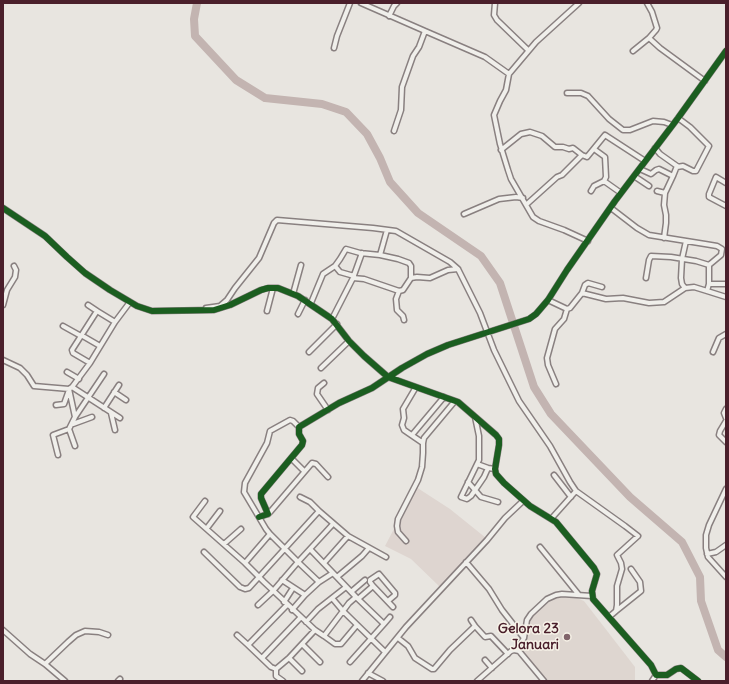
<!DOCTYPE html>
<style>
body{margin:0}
#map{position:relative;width:729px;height:684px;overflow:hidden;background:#e8e5e0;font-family:Delius,sans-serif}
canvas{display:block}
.frame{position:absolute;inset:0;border:4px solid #4a1f2b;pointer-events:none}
</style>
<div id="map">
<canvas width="729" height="684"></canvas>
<div class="frame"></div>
</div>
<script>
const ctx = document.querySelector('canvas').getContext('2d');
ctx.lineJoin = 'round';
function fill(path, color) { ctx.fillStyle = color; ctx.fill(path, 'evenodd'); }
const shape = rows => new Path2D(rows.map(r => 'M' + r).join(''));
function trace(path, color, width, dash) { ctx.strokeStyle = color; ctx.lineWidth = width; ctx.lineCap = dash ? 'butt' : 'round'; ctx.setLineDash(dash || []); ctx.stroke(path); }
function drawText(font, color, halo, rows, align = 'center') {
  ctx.font = font + ' Delius,sans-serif'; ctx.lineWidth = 3; ctx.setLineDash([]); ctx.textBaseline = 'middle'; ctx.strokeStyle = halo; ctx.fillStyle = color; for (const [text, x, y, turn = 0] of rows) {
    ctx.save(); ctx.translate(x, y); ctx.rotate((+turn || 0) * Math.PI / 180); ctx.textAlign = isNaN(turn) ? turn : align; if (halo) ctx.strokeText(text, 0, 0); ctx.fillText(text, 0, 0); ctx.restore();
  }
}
fill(shape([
 [416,487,450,509,486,538,440,587,411,559,385,546]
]), '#ded5d0');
fill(shape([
 [561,596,572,596,584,601,635,667,635,681,548,681,521,650,525,623,533,613,548,600]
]), '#ded6d0');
trace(shape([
 [197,3,194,19,195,36,236,80,265,98,322,104,346,112,367,134,380,158,390,182,418,213,481,256,500,283,534,387,551,414,630,497,682,542,700,577,701,601,718,650,726,657]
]), '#c3b4b1', 8);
const street = shape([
 [361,3,425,31],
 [495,3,494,15,497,20,528,50],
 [579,3,536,42,509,74,506,90,500,101,494,115,500,144,508,170,511,179,533,217,539,221,564,230,588,241],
 [647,3,652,12,657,28,656,30,649,38],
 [389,16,394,6,397,3],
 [334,48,337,36,350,3],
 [633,51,649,38,660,48,705,81],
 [567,93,581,93,588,96,609,119,623,130,630,130,653,121,664,122,672,125],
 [394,131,401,110,402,87,413,56,419,47,425,31,485,57,509,74],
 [655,148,660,154,677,166,673,176],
 [501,150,521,134,530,132,542,136,555,147,563,147,569,149,573,148,582,155,587,157,605,135,645,161],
 [677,167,683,166,693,171,696,171,709,146,690,127,678,118],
 [640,169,651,174,656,170,659,169,673,176,665,193,664,205,666,215,666,223,664,238],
 [634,176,649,186],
 [604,181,621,193],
 [726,183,716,177,709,194,709,197,726,206],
 [591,191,594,186,604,181,606,177,605,157,594,149],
 [657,191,665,193],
 [527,204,557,177,562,175,582,155],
 [3,208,45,236,67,257,85,273,110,290,137,306,152,311,214,310,230,305,261,290,268,288,278,288,298,296,332,319,349,341,364,356,388,377,458,402,496,435,499,439,499,445,495,469,496,474,504,483,530,506,556,522,594,568,597,574,592,591,593,599,651,665,656,675,667,675,676,669,681,668,698,681],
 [611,208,637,228,649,235,705,244,717,246,722,249,721,255,709,265,696,261,671,257,651,256,649,260,646,278],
 [464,214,499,199,516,197,523,198],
 [380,255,398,259,409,263,411,266,411,278],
 [335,266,340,272,354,276],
 [353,278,362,253],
 [709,284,726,284],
 [685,288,682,284,681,278,682,259,686,241],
 [707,291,726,297],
 [582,293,585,285,588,283,602,287],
 [293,294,301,265],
 [548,300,567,309,570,308,582,293,606,299,623,298,649,303,664,302,685,288,694,287,707,291,709,284,709,265],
 [311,303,323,274,335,266,340,259,346,249,360,253,380,255,387,230],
 [3,305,7,290,15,277,16,270,14,266],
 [88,305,97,311],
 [206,308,220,306,227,300,235,288,259,258,274,223,277,220,373,228,396,231,450,262,458,269],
 [267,311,273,288],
 [298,314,305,300],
 [332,319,353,278,364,279,399,291],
 [404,320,403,316,397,310,396,299,399,291,403,290,411,278,417,277,430,278,448,270,458,269,480,313,494,350,519,401,550,446,570,482,576,491,625,526,638,536,617,555,621,563,622,569,617,586,617,605,616,611,609,617],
 [63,326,81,336],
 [81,335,100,346],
 [309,352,337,324],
 [713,352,719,338,726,334],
 [3,360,20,368,27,375,34,386,69,389,72,387,90,363,115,322,130,302],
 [90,363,73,353,72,350,97,311,115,322],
 [321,368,349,341],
 [67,372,79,379],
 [324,383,318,388,317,394,328,410],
 [556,384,548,365,547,358,555,329,564,319,567,309],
 [72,387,120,418],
 [416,387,403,409,404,418,402,425,404,430,423,443],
 [114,392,126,400],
 [56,405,64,404,69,390],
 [104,408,119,385],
 [726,409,724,413,726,418],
 [111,413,115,430],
 [75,417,104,374],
 [475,417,479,436,479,460,461,497,467,499,471,496,484,477,488,468],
 [726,421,720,431,719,435,726,442],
 [73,424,92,417],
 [69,429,75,446],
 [412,435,444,397],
 [58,455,53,435,69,429,75,417,69,389],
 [291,458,304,471],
 [477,464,488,468,495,469],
 [554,475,571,497],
 [468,482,481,497,498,502],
 [726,489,709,525,706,535,706,548,708,557,726,577],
 [205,501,193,517,245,563,264,582,315,630,324,636,343,611,385,652],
 [319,511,348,536,386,557],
 [268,514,271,511,312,463,316,464,328,477],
 [259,517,268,514,261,498,261,494,302,445,303,441,299,434,299,427,339,403,372,388,402,368,427,354,448,345,529,319,536,314,548,300,567,270,615,201,678,118,726,51],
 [551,519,576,491],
 [207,528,220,511],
 [406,541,398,532,397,526,398,519,418,480,422,467,423,453,423,443,424,438,455,401],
 [224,544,241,529],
 [540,547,579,595],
 [310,549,356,597,349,603,343,611,332,598],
 [204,552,240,587,245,589,249,588,319,511,310,502,300,497],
 [707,554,716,552,726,545],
 [466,562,489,589,502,610,524,638,516,650],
 [245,563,270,534,266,529,244,492,245,483,267,443,270,431,290,420,293,421,299,427],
 [324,563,348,536],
 [337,577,362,556,369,548],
 [282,580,305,595],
 [319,582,298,562,333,524],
 [351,592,365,580],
 [358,599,373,586],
 [388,601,395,595,395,593,379,574,370,580,370,582,373,586,393,607],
 [284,602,293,588],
 [258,605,273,591,298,562,270,534],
 [292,610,305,595,319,582,333,573],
 [616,611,641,591,640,582,631,569],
 [471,620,475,626],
 [306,622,318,609,346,587],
 [384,624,390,617],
 [3,630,30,654,45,664,65,681],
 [237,635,248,645,287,605],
 [324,636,335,644,341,644,357,625],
 [398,638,408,646,415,658,432,669,434,669,450,650,475,626,485,637,491,636,508,654],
 [524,638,527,620,531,614,547,599,556,595,562,594,592,596],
 [302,644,320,662],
 [248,645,271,667,276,669,289,658,315,630],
 [262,658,301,617],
 [289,658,302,671],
 [485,660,492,668],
 [350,662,384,624,356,597],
 [45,664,68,642,76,635,85,631,99,632,108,635],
 [276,669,276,676,283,681],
 [368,673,383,681],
 [118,681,120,679],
 [362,681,406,627,487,540,505,518,523,501],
 [477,681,511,651,514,650,519,651,544,681],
 [652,681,656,675]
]);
trace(street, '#898080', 7);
trace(street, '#f0efeb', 4);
trace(shape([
 [3,208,45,236,67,257,85,273,110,290,137,306,152,311,214,310,230,305,261,290,268,288,278,288,298,296,332,319,349,341,364,356,388,377,458,402,496,435,499,439,499,445,495,469,496,474,504,483,530,506,556,522,594,568,597,574,592,591,593,599,651,665,656,675,667,675,676,669,681,668,698,681],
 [259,517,268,514,261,498,261,494,302,445,303,441,299,434,299,427,339,403,372,388,402,368,427,354,448,345,529,319,536,314,548,300,567,270,615,201,678,118,726,51]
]), '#1b5e20', 6);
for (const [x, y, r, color] of [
 [567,637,4,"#81646a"]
]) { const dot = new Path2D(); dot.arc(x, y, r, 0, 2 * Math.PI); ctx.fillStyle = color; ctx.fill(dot); trace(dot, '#f7f3e8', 1.5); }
drawText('bold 14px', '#4a1f2b', '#f7f3e8', [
 ["Gelora 23",559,629],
 ["Januari",559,645]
], 'right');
</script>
